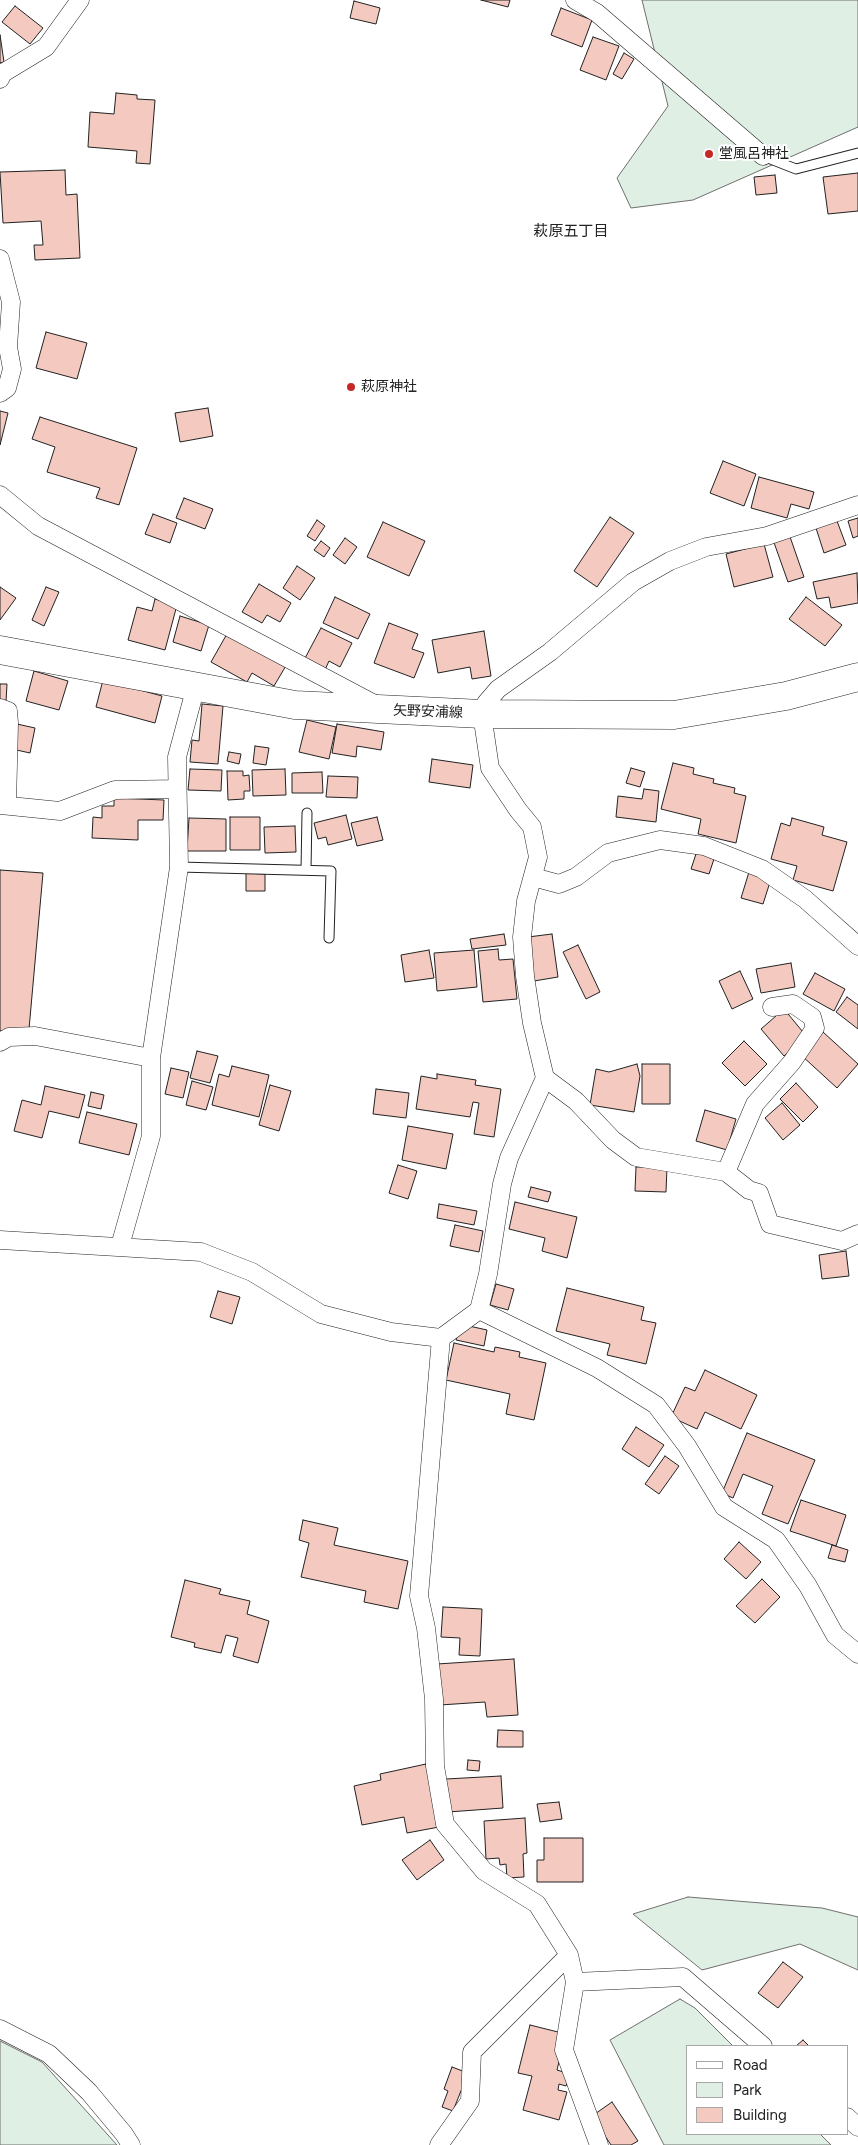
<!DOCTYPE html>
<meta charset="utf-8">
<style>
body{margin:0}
#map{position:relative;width:858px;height:2145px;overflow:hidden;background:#fff;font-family:Figtree,sans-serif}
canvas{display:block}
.legend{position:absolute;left:686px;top:2045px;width:162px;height:90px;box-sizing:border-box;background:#fff;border:1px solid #a7a7a7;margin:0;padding:6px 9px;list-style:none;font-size:15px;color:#222}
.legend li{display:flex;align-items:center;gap:10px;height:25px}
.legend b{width:25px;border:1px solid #a7a7a7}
</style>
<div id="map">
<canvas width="858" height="2145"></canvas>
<ul class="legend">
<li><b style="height:6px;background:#fff"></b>Road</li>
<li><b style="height:14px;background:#e0efe3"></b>Park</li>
<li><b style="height:14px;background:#f3c9c0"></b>Building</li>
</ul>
</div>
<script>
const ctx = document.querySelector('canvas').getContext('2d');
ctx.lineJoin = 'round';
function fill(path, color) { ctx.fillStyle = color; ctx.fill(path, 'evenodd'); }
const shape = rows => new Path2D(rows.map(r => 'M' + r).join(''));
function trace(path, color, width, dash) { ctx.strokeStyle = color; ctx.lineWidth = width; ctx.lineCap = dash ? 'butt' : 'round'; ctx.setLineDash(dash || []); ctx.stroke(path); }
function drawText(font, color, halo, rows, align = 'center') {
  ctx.font = font + ' Figtree,"Noto Sans JP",sans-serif'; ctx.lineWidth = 4; ctx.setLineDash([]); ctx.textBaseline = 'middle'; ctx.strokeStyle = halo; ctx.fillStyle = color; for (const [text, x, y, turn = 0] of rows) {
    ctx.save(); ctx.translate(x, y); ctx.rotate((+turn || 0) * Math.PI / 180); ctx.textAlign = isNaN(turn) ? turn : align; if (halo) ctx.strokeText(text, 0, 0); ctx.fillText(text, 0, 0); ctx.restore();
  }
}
const green = shape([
 [642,0,858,0,858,127,693,200,631,208,617,178,668,106,642,0],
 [688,1897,822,1908,858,1917,858,1970,800,1944,702,1970,633,1914,688,1897],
 [680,1999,695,2008,733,2046,687,2046,687,2134,820,2134,831,2145,664,2145,610,2040,680,1999],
 [0,2041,42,2062,117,2145,0,2145,0,2041]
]);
fill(green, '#e0efe3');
trace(green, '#6f6f6f', 1);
const building = shape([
 [481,0,510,0,508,7,481,0],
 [354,1,380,8,376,24,350,18,354,1],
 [15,6,43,28,30,44,2,22,15,6],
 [561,8,592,20,582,47,551,35,561,8],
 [0,35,4,62,0,63,0,35],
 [593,37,619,46,606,80,580,70,593,37],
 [624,53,634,59,622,79,613,74,624,53],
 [116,93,137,95,137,99,155,100,150,164,136,163,137,151,88,147,90,112,114,114,116,93],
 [65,170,66,195,77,194,80,258,35,260,34,245,43,245,41,221,3,223,0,172,65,170],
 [858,173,858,211,828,214,823,177,858,173],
 [775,175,777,193,756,195,754,177,775,175],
 [46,332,87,343,77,379,36,368,46,332],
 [208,408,213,436,180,442,175,413,208,408],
 [0,411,8,413,0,445,0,411],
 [40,417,137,448,119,505,96,498,100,488,47,472,55,447,32,439,40,417],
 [723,461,756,474,744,506,710,493,723,461],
 [759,477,814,492,809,509,791,504,787,518,751,508,759,477],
 [184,498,213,509,205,529,176,518,184,498],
 [153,514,177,523,170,543,145,534,153,514],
 [610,517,634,533,597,587,574,571,610,517],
 [858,518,858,536,853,538,848,521,858,518],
 [317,520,325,526,315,541,307,536,317,520],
 [837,521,846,545,824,553,816,528,837,521],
 [383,522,425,541,409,576,367,557,383,522],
 [788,531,804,577,788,582,772,537,788,531],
 [345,538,357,547,345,564,333,555,345,538],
 [321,541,330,548,324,557,314,550,321,541],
 [764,544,773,577,734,587,726,554,764,544],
 [297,566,315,578,300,600,283,588,297,566],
 [857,573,858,603,831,608,829,597,817,599,813,582,857,573],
 [259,584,291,603,280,622,267,615,262,623,242,612,259,584],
 [0,587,16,598,0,620,0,587],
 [46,587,59,592,44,626,32,620,46,587],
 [335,597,370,614,358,639,323,623,335,597],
 [806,597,842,625,825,646,789,619,806,597],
 [155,599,177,605,165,650,128,640,137,607,152,611,155,599],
 [180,616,209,625,201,651,173,642,180,616],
 [389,623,418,634,412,649,424,653,414,678,374,663,389,623],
 [321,628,352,643,340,667,329,661,324,672,303,662,321,628],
 [484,631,491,676,472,679,470,667,438,673,432,640,484,631],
 [228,632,287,664,274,686,252,673,247,682,211,662,228,632],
 [34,671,68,681,59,710,26,701,34,671],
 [103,680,162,696,155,723,96,707,103,680],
 [0,684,7,684,6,702,0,702,0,684],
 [202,704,223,706,218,764,190,762,192,740,199,741,202,704],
 [307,720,336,727,329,759,299,752,307,720],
 [17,724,35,728,30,753,12,749,17,724],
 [337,724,384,732,381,750,357,746,356,757,332,753,337,724],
 [255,746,269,748,266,765,253,763,255,746],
 [229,752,241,754,239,764,227,761,229,752],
 [432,759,473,765,470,788,429,782,432,759],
 [673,763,694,768,693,774,714,779,713,783,735,788,734,793,746,796,736,843,698,834,701,819,661,809,673,763],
 [631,768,645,772,640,787,626,783,631,768],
 [190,769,222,770,221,791,188,790,190,769],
 [285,769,286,795,253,796,252,770,285,769],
 [227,771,243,771,243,776,249,775,250,791,244,791,244,799,228,800,227,771],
 [322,772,323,793,292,793,292,773,322,772],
 [328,776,358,777,357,798,326,797,328,776],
 [644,789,659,791,656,822,616,817,618,796,642,799,644,789],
 [114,798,164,800,163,820,138,820,138,840,92,838,93,817,102,818,102,806,114,806,114,798],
 [346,815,352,839,328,845,326,837,318,839,314,823,346,815],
 [230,817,260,817,260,850,230,850,230,817],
 [377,817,383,840,357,846,351,823,377,817],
 [189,818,226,819,226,851,187,851,189,818],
 [792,818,824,827,822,835,847,842,833,891,793,880,797,866,771,859,781,823,790,826,792,818],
 [295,826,296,852,265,853,264,827,295,826],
 [697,851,715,856,709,874,691,869,697,851],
 [0,870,43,873,29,1029,0,1031,0,870],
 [749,872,771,879,763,904,741,898,749,872],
 [246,873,265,874,265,891,246,891,246,873],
 [504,934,506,945,472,949,470,939,504,934],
 [552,934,558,977,534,981,528,937,552,934],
 [578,945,600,992,586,999,563,952,578,945],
 [498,949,499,960,513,959,517,999,483,1002,478,951,498,949],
 [429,950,434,978,405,982,401,955,429,950],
 [474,950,477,987,437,991,434,953,474,950],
 [791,963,795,987,761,993,756,969,791,963],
 [740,971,753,999,732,1009,719,981,740,971],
 [815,973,845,989,834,1011,803,994,815,973],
 [847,997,858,1005,858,1029,836,1012,847,997],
 [784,1009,807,1037,784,1056,761,1029,784,1009],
 [823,1032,858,1064,837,1088,801,1055,823,1032],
 [744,1041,767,1064,745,1086,722,1063,744,1041],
 [197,1051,218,1056,210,1083,190,1078,197,1051],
 [637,1064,640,1076,634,1112,590,1105,596,1069,609,1072,637,1064],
 [642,1064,670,1064,670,1104,642,1104,642,1064],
 [232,1066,269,1075,259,1117,212,1105,219,1074,229,1077,232,1066],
 [171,1068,189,1072,183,1098,165,1094,171,1068],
 [437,1074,476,1080,475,1085,501,1089,494,1137,474,1134,479,1103,473,1102,470,1117,416,1109,421,1076,437,1079,437,1074],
 [192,1081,213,1087,206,1110,186,1105,192,1081],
 [796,1083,818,1107,803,1122,780,1099,796,1083],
 [270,1085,291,1091,279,1131,259,1125,270,1085],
 [45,1086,85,1095,79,1118,49,1111,42,1138,14,1131,22,1100,41,1105,45,1086],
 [376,1089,409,1093,406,1118,373,1114,376,1089],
 [91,1092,104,1095,101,1109,88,1106,91,1092],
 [782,1103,800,1125,783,1140,765,1118,782,1103],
 [705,1110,736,1119,727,1150,696,1141,705,1110],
 [87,1112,137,1124,129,1155,79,1143,87,1112],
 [408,1126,453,1134,446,1169,402,1160,408,1126],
 [398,1165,417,1171,408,1199,389,1193,398,1165],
 [636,1167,667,1167,666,1192,635,1191,636,1167],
 [531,1187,551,1192,548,1202,528,1197,531,1187],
 [515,1202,577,1217,567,1258,542,1251,545,1238,509,1229,515,1202],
 [439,1204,477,1211,474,1225,437,1218,439,1204],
 [455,1225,483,1231,479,1252,450,1246,455,1225],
 [846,1251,849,1276,822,1279,819,1255,846,1251],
 [496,1284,514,1289,508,1310,490,1305,496,1284],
 [567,1288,644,1307,641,1320,656,1323,646,1364,607,1355,610,1344,556,1331,567,1288],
 [218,1291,240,1297,232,1324,210,1317,218,1291],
 [460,1324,487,1330,484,1346,456,1340,460,1324],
 [454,1343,494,1352,495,1347,520,1352,519,1357,546,1363,534,1420,506,1414,510,1394,446,1380,454,1343],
 [705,1370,757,1395,741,1429,705,1412,697,1429,671,1417,685,1387,695,1391,705,1370],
 [636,1427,664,1445,649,1467,622,1449,636,1427],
 [747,1433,815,1460,788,1524,762,1514,773,1486,743,1474,733,1498,722,1493,747,1433],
 [665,1456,679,1466,659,1494,645,1484,665,1456],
 [801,1500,846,1515,836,1546,790,1531,801,1500],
 [303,1520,338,1528,334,1545,408,1561,398,1609,364,1602,366,1591,301,1577,309,1543,299,1540,303,1520],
 [739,1542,761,1562,746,1579,724,1559,739,1542],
 [832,1545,848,1550,845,1562,828,1558,832,1545],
 [762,1579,780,1597,755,1623,736,1606,762,1579],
 [185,1580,221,1589,219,1594,250,1601,247,1614,269,1621,258,1663,233,1656,238,1638,226,1635,221,1653,194,1647,195,1643,171,1637,185,1580],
 [443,1607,482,1609,480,1656,459,1655,460,1638,441,1637,443,1607],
 [514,1659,518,1715,487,1717,485,1702,440,1705,437,1664,514,1659],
 [498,1730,523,1731,523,1747,497,1747,498,1730],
 [468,1760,480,1761,479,1771,467,1770,468,1760],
 [426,1764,439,1827,407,1833,404,1817,362,1825,354,1786,381,1780,380,1774,426,1764],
 [501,1776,503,1808,448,1812,446,1779,501,1776],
 [559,1802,562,1819,540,1822,537,1804,559,1802],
 [525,1818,527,1853,523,1854,524,1877,507,1878,506,1864,500,1865,499,1858,486,1859,484,1821,525,1818],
 [544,1838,583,1838,583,1882,537,1882,537,1860,544,1860,544,1838],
 [430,1840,444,1860,417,1880,402,1860,430,1840],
 [783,1962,803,1977,778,2008,758,1993,783,1962],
 [530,2025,562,2033,562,2049,557,2070,570,2074,566,2086,559,2084,558,2090,567,2092,559,2120,523,2110,532,2076,518,2073,530,2025],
 [803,2040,809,2046,796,2046,803,2040],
 [452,2067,468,2073,453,2111,442,2107,448,2091,444,2089,452,2067],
 [612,2102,638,2141,631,2145,611,2145,592,2116,612,2102]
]);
fill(building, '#f3c9c0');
trace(building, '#222', 1);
const service = shape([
 [763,156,796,169,858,153],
 [179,867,331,871,329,938],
 [306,870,307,813]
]);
const minor = shape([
 [575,0,597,13,763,156],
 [0,79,3,73,46,47,80,0],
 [0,259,11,302,8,347,12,369,7,388,0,393],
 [0,495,38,526,376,705],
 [0,708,8,711,9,723,7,805],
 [0,805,60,811,115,790,177,789],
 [533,877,559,884,576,877,608,853,660,840,704,846,762,869,805,899,858,946],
 [0,1042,9,1037,35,1036,151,1058],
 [545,1078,576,1101,613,1140,636,1157,726,1172,749,1190,759,1193,770,1224,842,1241,858,1234],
 [726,1172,755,1104,792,1062,815,1028,812,1017,793,1004,772,1007],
 [0,1240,201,1252,252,1272,321,1314,391,1332,441,1338,479,1310,488,1274,502,1184,509,1158,545,1078,532,1023,525,976,522,937,526,901,538,857,532,827,518,810,490,768,482,714,486,703,498,689,550,652,633,582,670,561,706,547,767,536,858,505],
 [120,1246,151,1136,151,1058,179,867,177,757,196,686],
 [479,1310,597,1368,656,1405,687,1446,724,1507,776,1540,808,1586,835,1635,858,1654],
 [441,1338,419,1596,426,1628,434,1699,435,1766,445,1824,484,1871,537,1904,569,1955,575,1982,564,2050,599,2145],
 [575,1982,683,1977,763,2046],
 [0,2029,49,2054,89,2092,124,2134,131,2145],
 [847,2117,858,2127],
 [439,2145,470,2101,472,2052,569,1955]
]);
const primary = shape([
 [0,650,295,705,482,714,674,715,786,696,858,677]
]);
trace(service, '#222', 11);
trace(minor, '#222', 19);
trace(primary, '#222', 29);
trace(service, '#fff', 9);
trace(minor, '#fff', 18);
trace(primary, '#fff', 28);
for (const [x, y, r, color] of [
 [709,154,5,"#c62828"],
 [351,387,5,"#c62828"]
]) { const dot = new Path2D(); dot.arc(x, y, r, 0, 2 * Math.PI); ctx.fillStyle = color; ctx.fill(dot); trace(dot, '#fff', 2); }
drawText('14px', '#222', '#fff', [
 ["堂風呂神社",719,154],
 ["萩原神社",361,387]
], 'left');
drawText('14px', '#222', '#fff', [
 ["矢野安浦線",428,712,2]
]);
drawText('15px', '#222', '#fff', [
 ["萩原五丁目",571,232]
]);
</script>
